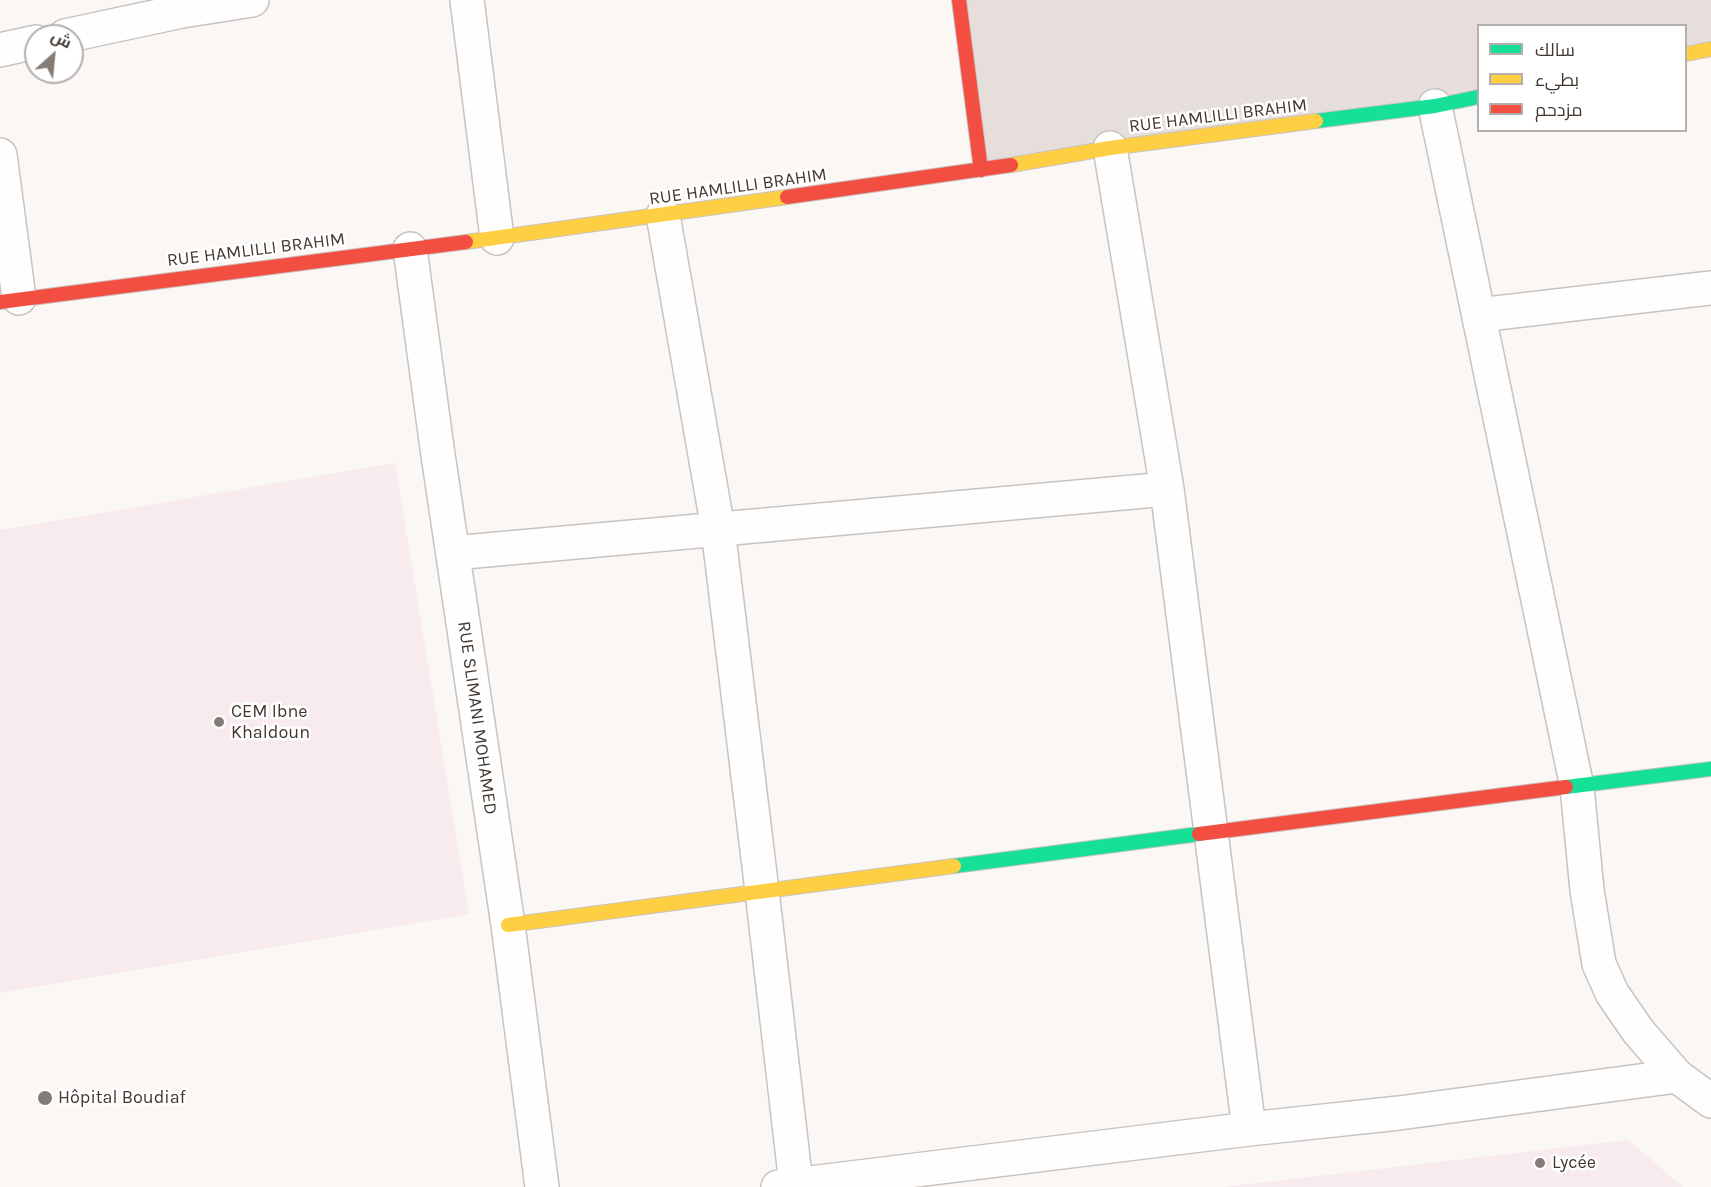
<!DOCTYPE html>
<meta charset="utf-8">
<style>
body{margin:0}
#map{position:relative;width:1711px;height:1187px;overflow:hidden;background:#faf7f5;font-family:Karla,Cairo,sans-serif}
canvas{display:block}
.legend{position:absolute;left:1477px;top:24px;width:210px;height:108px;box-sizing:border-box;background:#fff;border:2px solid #b4afac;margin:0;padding:8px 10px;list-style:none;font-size:18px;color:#433830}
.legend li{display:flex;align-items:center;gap:12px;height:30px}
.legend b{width:30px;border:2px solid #b4afac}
.north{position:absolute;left:24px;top:24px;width:60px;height:60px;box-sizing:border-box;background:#fff;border:2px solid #b4afac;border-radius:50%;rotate:27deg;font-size:16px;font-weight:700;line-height:24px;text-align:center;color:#433830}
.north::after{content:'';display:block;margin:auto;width:21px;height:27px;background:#837b75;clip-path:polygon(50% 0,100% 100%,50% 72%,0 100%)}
</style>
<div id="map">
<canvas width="1711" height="1187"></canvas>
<ul class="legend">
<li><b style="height:8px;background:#16e098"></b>سالك</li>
<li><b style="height:8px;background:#ffcf43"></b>بطيء</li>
<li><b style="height:8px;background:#f24e42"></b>مزدحم</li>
</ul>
<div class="north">ش</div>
</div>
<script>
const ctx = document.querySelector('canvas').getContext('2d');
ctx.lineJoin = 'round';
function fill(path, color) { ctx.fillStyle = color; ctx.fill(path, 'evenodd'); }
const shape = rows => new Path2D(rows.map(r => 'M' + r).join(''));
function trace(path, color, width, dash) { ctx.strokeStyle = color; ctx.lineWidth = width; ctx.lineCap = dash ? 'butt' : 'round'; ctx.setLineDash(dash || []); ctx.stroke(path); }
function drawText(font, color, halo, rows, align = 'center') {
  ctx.font = font + ' Karla,sans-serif'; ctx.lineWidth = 5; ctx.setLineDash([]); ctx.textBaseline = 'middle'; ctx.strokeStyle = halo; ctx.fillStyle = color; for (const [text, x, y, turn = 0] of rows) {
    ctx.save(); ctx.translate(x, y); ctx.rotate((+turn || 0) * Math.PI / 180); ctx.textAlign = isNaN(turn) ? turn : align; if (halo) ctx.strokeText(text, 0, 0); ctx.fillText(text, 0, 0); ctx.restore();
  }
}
fill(shape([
 [395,463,469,914,0,993,0,530],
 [1628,1140,1683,1187,1223,1187]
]), '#f8ebed');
fill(shape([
 [959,0,1711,0,1711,49,1686,54,1686,26,1478,26,1478,97,981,170]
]), '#e6dedb');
const street = shape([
 [467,0,497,238],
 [182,11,252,0],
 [65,36,182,11,179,0],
 [0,50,36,42],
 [1435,106,1577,787,1587,890,1599,964,1612,993,1638,1031,1677,1076,1711,1101],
 [1110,148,1167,489,1249,1129],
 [0,155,19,298],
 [663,215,718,529,762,891,796,1184],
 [410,249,437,448,508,925,542,1187],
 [1479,315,1711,288],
 [453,553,1167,489],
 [778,1187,1249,1129,1399,1113,1677,1076]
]);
const fast = shape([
 [1316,121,1435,106,1478,97],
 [1566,787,1711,769],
 [954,866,1199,834]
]);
const slow = shape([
 [1686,54,1711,49],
 [1011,165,1110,148,1316,121],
 [466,242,787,197],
 [508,925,954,866]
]);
const jam = shape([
 [959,0,981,170],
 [787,197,1011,165],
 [0,302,466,242],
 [1199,834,1566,787]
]);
trace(street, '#c9c3bf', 36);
trace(fast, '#c9c3bf', 16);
trace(slow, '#c9c3bf', 16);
trace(jam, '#c9c3bf', 16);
trace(street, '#fefefe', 33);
trace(fast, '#16e098', 14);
trace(slow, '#ffcf43', 14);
trace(jam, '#f24e42', 14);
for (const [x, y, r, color] of [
 [219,722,6,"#837b75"],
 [45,1098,8,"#837b75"],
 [1540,1163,6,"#837b75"]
]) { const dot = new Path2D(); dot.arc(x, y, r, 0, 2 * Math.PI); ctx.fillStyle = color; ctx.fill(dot); trace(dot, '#fff', 2); }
drawText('18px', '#433830', '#fff', [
 ["RUE HAMLILLI BRAHIM",1218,116,-7],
 ["RUE HAMLILLI BRAHIM",738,187,-8],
 ["RUE HAMLILLI BRAHIM",256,250,-7],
 ["RUE SLIMANI MOHAMED",477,718,82]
]);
drawText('18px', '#433830', '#fff', [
 ["CEM Ibne",231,712],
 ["Khaldoun",231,733],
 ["Hôpital Boudiaf",58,1098],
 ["Lycée",1552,1163]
], 'left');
</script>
